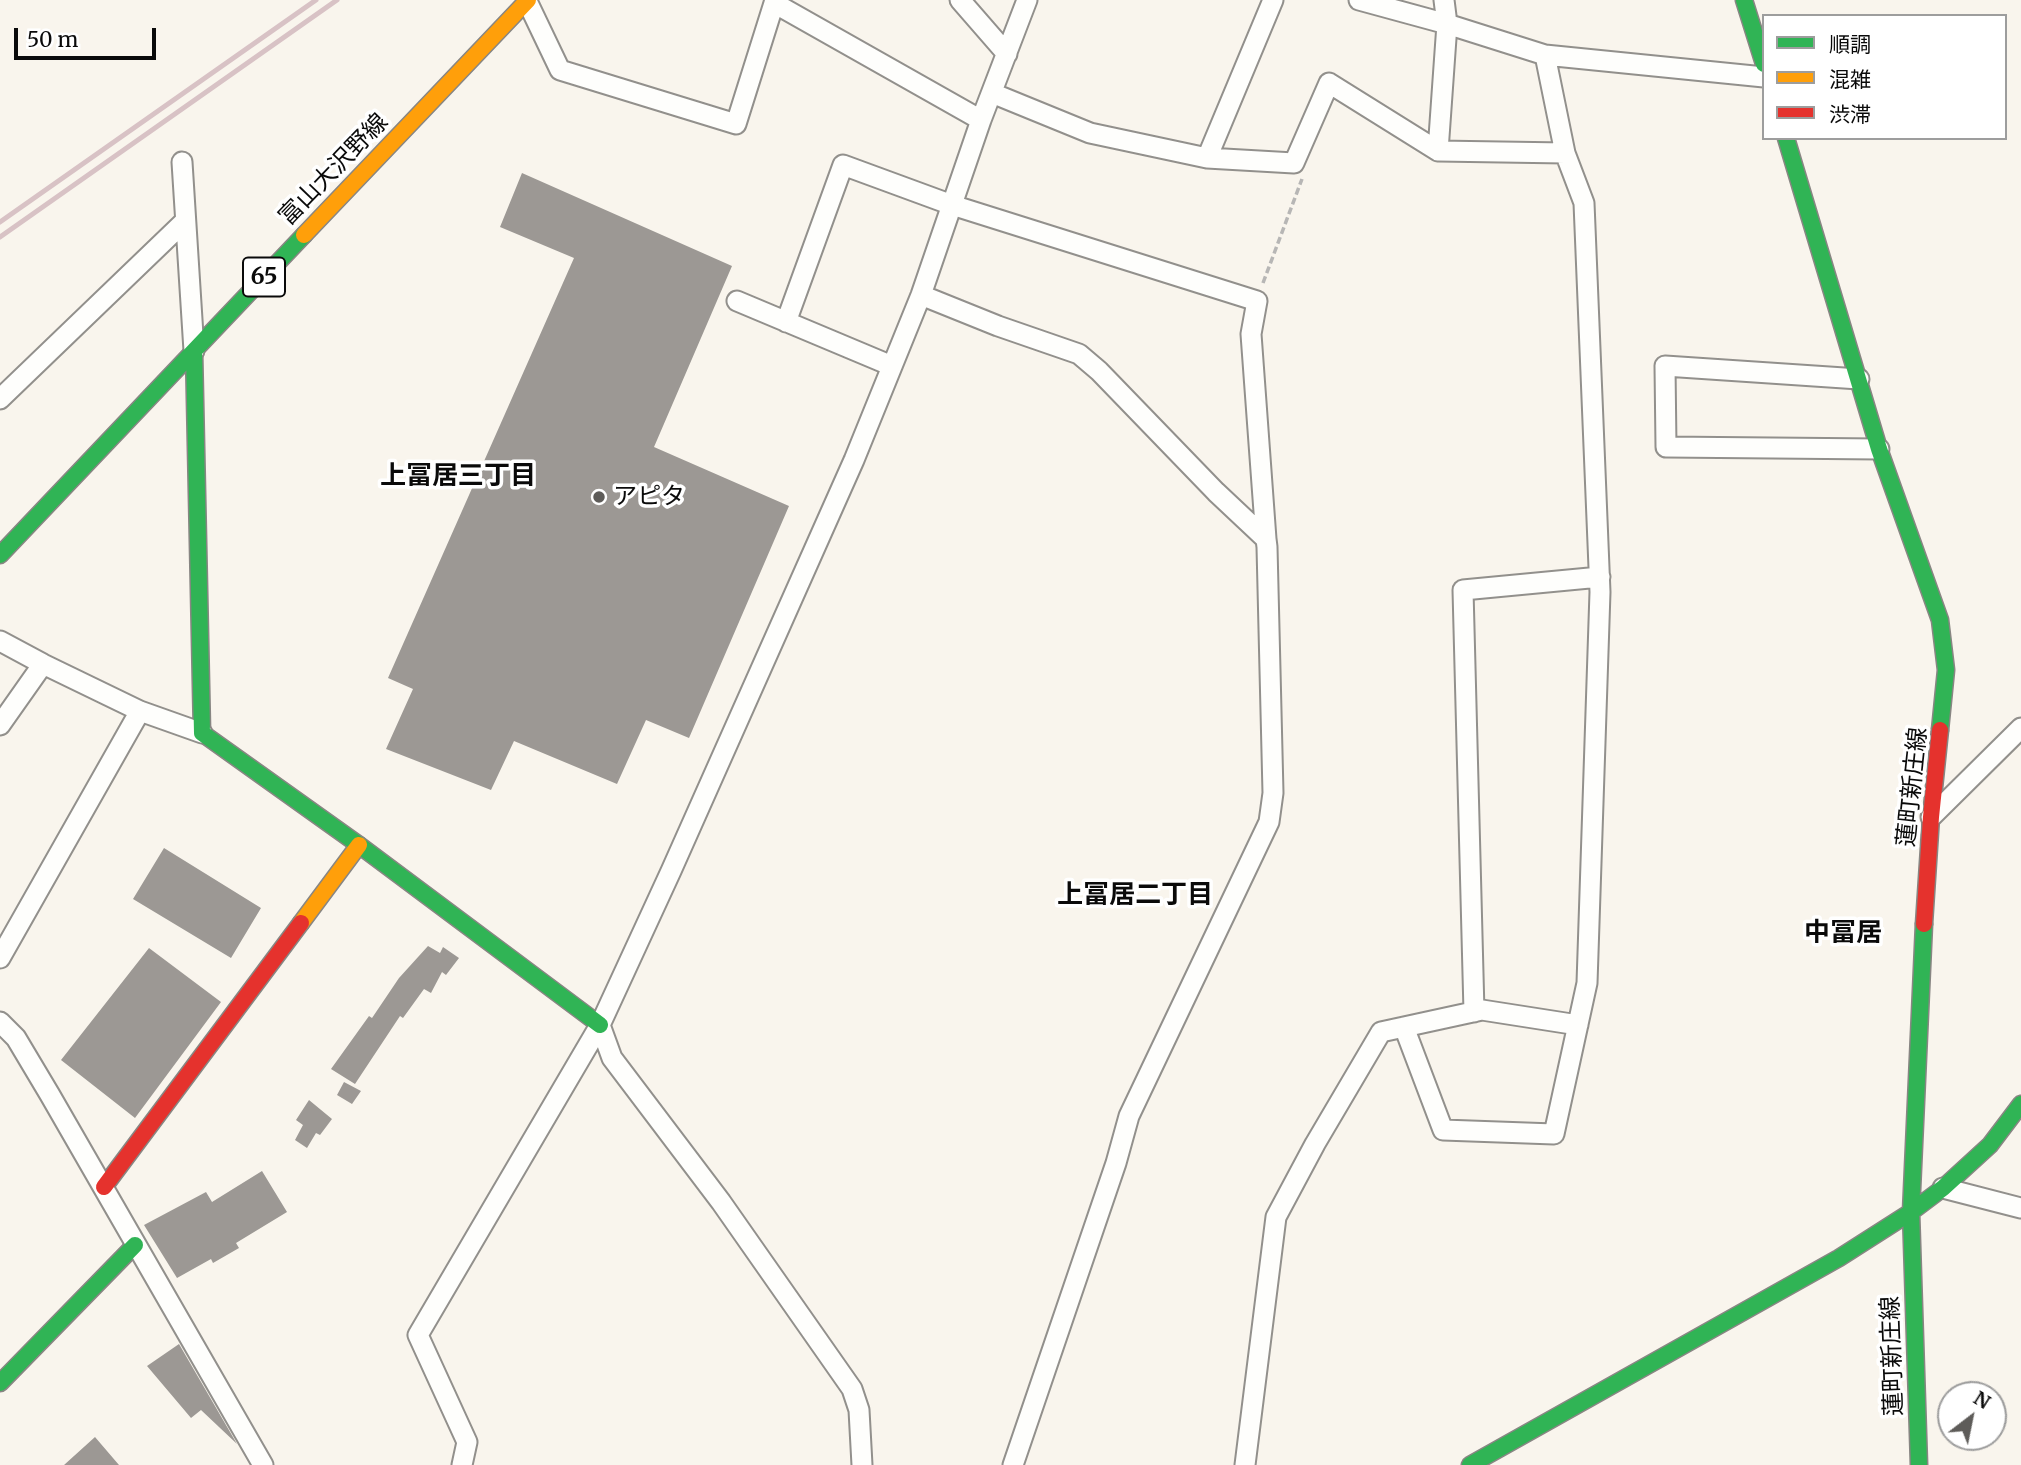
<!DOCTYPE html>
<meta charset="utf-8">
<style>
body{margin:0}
#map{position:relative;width:2021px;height:1465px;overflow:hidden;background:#f9f5ed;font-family:Merriweather,"Noto Sans JP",serif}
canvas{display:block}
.legend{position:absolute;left:1762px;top:14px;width:245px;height:126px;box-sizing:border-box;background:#fff;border:2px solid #9d9d9d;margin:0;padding:9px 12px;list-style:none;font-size:21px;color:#0a0a0a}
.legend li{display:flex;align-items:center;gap:14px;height:35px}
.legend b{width:35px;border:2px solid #9d9d9d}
.north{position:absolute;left:1937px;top:1381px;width:70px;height:70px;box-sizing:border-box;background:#fff;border:2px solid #9d9d9d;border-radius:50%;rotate:32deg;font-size:19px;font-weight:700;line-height:28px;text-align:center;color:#0a0a0a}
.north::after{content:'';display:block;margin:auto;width:24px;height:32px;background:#5e5c59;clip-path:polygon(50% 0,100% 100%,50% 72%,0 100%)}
.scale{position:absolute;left:14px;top:28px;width:142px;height:32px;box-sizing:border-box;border:4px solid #0a0a0a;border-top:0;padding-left:9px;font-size:21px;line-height:24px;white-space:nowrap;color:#0a0a0a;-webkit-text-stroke:5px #fff;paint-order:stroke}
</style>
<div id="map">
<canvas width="2021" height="1465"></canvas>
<ul class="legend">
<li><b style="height:9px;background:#30b455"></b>順調</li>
<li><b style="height:9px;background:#ff9f0a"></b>混雑</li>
<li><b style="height:9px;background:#e5322d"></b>渋滞</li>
</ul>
<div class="north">N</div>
<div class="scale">50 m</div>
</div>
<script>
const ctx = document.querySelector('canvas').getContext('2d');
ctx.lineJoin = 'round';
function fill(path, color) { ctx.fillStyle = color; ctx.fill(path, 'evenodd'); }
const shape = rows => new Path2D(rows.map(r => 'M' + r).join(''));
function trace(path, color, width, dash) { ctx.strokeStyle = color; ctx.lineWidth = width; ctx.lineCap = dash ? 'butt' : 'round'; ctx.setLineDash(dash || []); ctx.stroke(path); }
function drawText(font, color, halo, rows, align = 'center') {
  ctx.font = font + ' Merriweather,"Noto Sans JP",serif'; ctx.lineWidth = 7; ctx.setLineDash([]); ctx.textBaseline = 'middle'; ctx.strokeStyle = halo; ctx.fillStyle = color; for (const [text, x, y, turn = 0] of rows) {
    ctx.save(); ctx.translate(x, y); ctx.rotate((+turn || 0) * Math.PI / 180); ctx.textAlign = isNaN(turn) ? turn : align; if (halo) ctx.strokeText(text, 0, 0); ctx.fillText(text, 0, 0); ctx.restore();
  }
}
fill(shape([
 [522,173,732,266,654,447,789,506,689,738,646,720,617,784,514,741,491,790,386,749,413,689,388,678,574,258,500,227],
 [164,848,261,908,231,958,133,899],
 [428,946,440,953,443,947,459,958,446,975,442,972,431,993,424,989,403,1018,400,1016,355,1084,331,1069,369,1016,372,1018,399,978],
 [149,948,221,1002,135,1118,61,1060],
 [344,1082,361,1091,352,1104,337,1095],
 [309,1100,332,1119,320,1135,316,1133,307,1148,295,1140,303,1125,296,1120],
 [262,1171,287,1212,236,1243,239,1248,213,1263,211,1259,177,1278,144,1225,206,1192,212,1202],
 [179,1344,237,1444,201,1410,191,1418,147,1366],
 [95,1437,119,1465,64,1465]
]), '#9c9894');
const street = shape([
 [960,0,1007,54],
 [1359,0,1447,24,1545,55,1764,77],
 [527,1,560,70,736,124,775,0],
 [774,3,981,120],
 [992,93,1090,133,1207,158,1294,163,1329,83,1438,151,1565,153],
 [1438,151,1447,24,1444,0],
 [1207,158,1273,0],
 [182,162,194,351],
 [921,295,998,326,1079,354,1099,371,1216,492,1266,539,1267,547,1273,793,1269,822,1129,1116,1116,1163,1013,1465],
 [737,301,892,366],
 [786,322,843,165,952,205,1257,301,1251,334,1266,539],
 [1859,379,1665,366,1666,447,1879,449],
 [0,399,185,221],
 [0,641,43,664,140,711,202,733],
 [0,725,43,664],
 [1931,817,2021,728],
 [0,958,140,711],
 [1474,1012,1463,590,1600,577],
 [0,1022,16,1038,50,1095,263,1465],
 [600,1025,612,1058,721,1202,852,1389,859,1410,862,1465],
 [1404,1027,1443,1130,1554,1134,1587,983,1600,592,1584,203,1565,153,1545,55],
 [1943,1188,2021,1208],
 [462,1465,467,1442,418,1335,600,1025,671,871,854,460,921,295,981,120,1027,0],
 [1245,1465,1276,1217,1315,1144,1381,1032,1482,1010,1578,1025]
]);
const fast = shape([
 [1744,0,1764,64],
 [1786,138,1879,449,1940,620,1946,670,1940,730],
 [194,351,202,733,359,845,600,1025],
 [0,555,304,235],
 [0,1383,135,1245],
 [1470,1465,1839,1258,1911,1212,1943,1188,1990,1145,2021,1104],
 [1919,1465,1911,1212,1924,924]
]);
const slow = shape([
 [304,235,528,0],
 [301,923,359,845]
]);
const jam = shape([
 [1924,924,1931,817,1940,730],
 [104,1187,301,923]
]);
trace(street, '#92908c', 23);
trace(fast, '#888683', 19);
trace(slow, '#888683', 19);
trace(jam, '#888683', 19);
trace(shape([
 [1263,283,1302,179]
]), '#b7b6b5', 3.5, [7, 3.5]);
trace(street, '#fefefc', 19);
trace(fast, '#30b455', 16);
trace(slow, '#ff9f0a', 16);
trace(jam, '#e5322d', 16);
trace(shape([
 [0,222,316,0],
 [0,237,337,0]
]), '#d8c2c5', 5);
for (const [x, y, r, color] of [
 [599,497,7,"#5e5c59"]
]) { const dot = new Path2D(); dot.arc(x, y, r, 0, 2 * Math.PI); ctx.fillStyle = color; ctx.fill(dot); trace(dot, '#fff', 2.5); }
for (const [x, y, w] of [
 [264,277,42]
]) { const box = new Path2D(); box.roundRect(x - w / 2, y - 19.5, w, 39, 5); ctx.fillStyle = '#fff'; ctx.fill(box); trace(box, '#0a0a0a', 2); }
drawText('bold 23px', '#0a0a0a', null, [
 ["65",264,277]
]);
drawText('24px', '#0a0a0a', '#fff', [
 ["富山大沢野線",334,170,-46],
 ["蓮町新庄線",1913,787,-84],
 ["蓮町新庄線",1893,1356,-92]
]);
drawText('24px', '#0a0a0a', '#fff', [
 ["アピタ",613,497]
], 'left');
drawText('bold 26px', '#0a0a0a', '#fff', [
 ["上冨居三丁目",458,477],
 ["上冨居二丁目",1135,896],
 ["中冨居",1843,934]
]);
</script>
